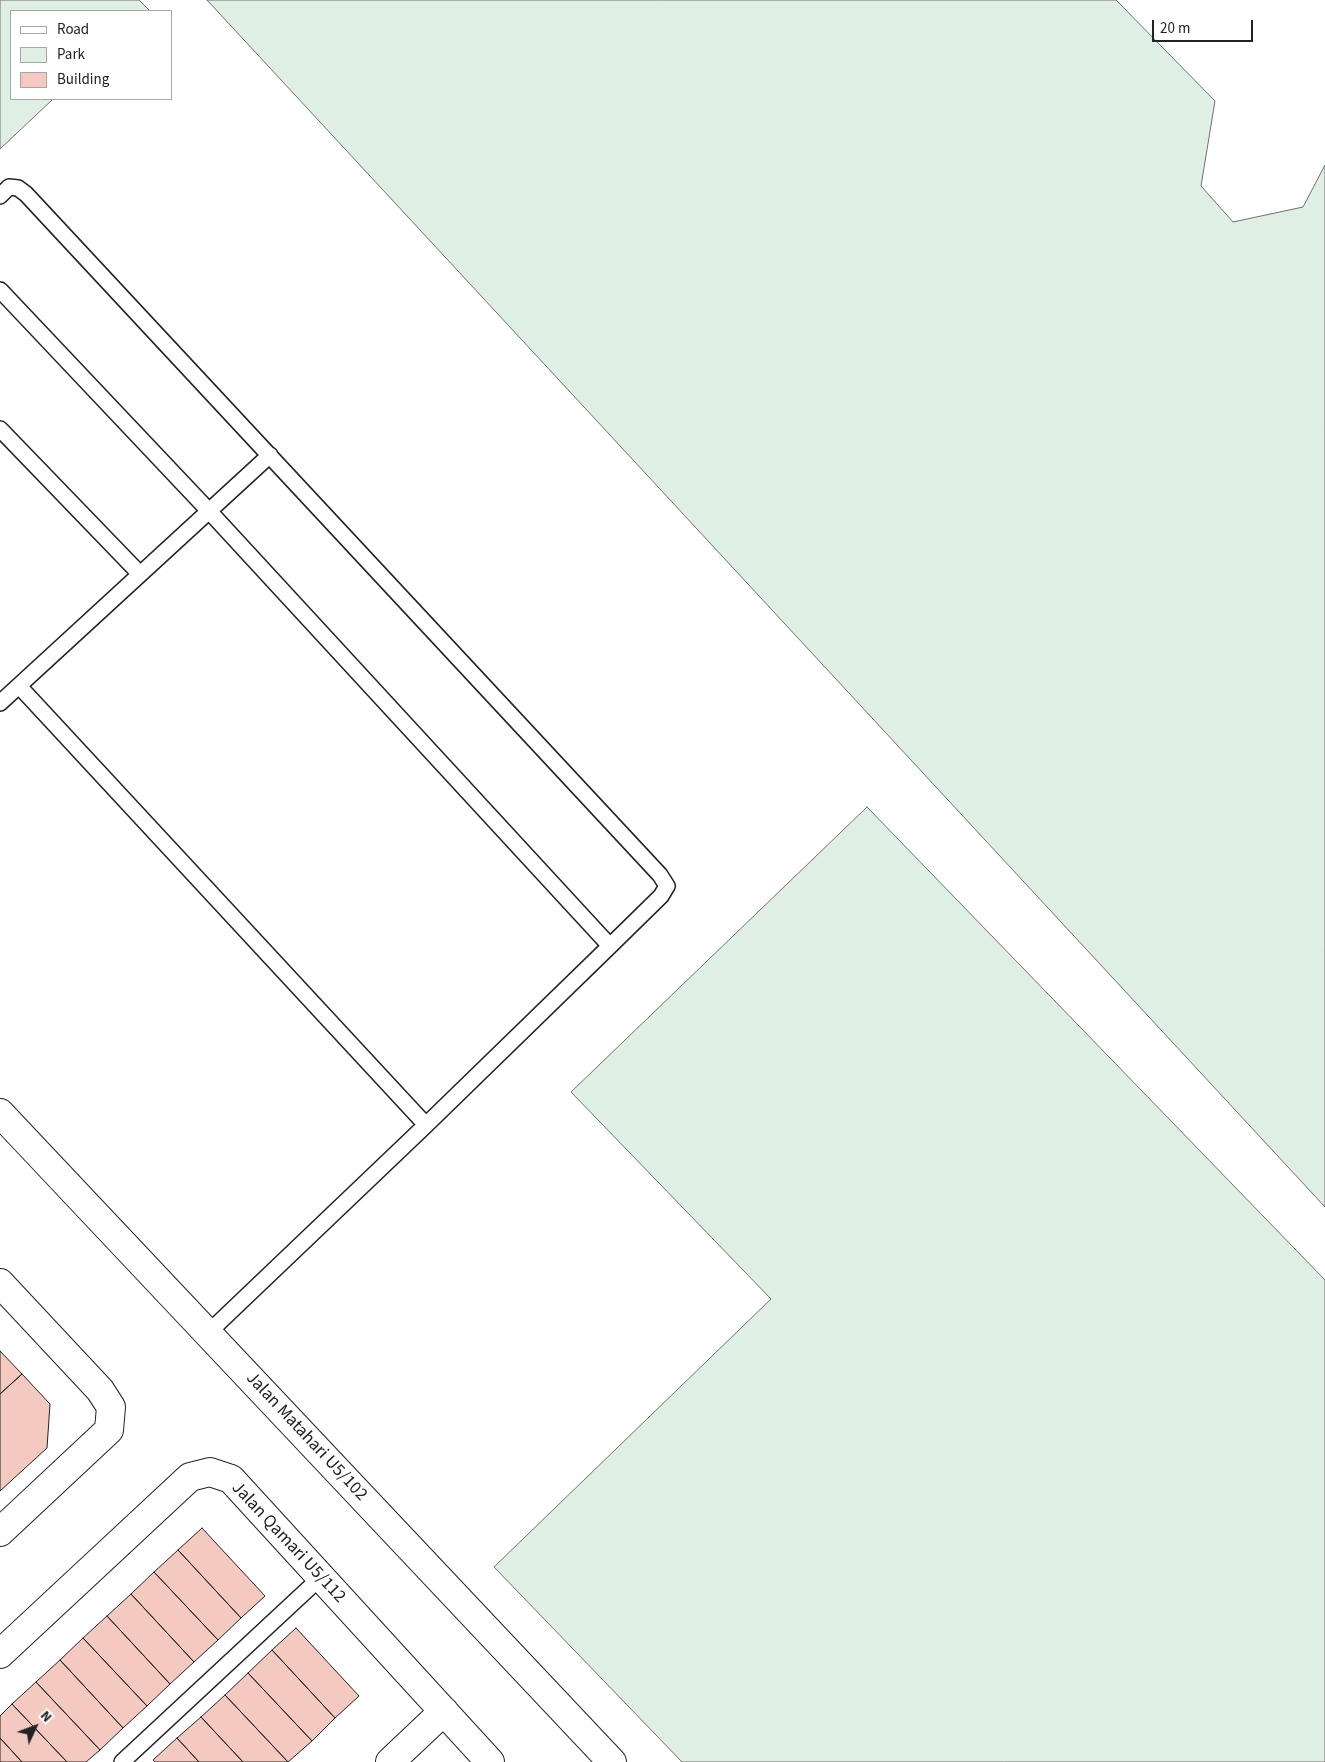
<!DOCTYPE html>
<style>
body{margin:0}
#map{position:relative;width:1325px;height:1762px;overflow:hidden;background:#fff;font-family:"Source Sans 3",sans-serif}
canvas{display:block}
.legend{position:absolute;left:10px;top:10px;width:162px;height:90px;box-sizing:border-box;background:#fff;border:1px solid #a7a7a7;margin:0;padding:6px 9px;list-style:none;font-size:15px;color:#222}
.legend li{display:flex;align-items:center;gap:10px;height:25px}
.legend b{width:25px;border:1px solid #a7a7a7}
.north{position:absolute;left:10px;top:1702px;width:50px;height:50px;-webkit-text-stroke:4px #fff;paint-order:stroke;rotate:47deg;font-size:14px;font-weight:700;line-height:20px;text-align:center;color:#222}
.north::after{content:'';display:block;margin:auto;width:18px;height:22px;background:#222;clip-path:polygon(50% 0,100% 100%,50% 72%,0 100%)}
.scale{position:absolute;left:1152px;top:20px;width:101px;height:22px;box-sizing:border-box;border:2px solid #222;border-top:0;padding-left:6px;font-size:15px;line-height:18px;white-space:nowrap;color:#222;-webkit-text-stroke:4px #fff;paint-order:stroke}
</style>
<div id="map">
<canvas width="1325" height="1762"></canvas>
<ul class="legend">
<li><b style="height:6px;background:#fff"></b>Road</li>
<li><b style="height:14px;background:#e0efe3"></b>Park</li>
<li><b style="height:14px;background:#f3c9c0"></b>Building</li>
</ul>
<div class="north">N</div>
<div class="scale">20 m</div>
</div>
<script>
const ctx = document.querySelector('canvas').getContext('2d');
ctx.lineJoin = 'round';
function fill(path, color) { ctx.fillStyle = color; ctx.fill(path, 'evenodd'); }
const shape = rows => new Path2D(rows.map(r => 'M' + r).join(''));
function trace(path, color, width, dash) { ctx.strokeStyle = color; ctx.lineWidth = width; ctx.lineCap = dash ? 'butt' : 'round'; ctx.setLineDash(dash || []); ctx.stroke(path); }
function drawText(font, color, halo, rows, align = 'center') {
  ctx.font = font + ' "Source Sans 3",sans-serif'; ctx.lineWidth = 4; ctx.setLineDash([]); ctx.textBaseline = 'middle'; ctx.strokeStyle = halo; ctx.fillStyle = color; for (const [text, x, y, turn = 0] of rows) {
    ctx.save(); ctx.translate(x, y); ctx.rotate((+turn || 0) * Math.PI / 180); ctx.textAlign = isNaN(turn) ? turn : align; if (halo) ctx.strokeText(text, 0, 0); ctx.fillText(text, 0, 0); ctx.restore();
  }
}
const green = shape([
 [0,0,139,0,149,10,147,11,11,11,11,99,53,99,0,149,0,0],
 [207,0,1116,0,1215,101,1201,186,1233,222,1303,207,1325,165,1325,1207,207,0],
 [867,807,1325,1280,1325,1762,682,1762,494,1567,771,1299,571,1092,867,807]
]);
fill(green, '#e0efe3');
trace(green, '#6f6f6f', 1);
const building = shape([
 [0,1351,22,1374,0,1394,0,1351],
 [22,1374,50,1404,47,1448,0,1491,0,1394,22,1374],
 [202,1528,265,1596,241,1618,178,1550,202,1528],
 [178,1550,241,1618,218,1640,154,1572,178,1550],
 [154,1572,218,1640,194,1662,131,1594,154,1572],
 [131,1594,194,1662,170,1684,107,1616,131,1594],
 [107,1616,170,1684,147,1706,83,1638,107,1616],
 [296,1628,359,1696,335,1718,272,1650,296,1628],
 [83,1638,147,1706,123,1728,60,1660,83,1638],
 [272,1650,335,1718,312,1741,248,1673,272,1650],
 [60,1660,123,1728,100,1750,36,1682,60,1660],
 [248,1673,312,1741,288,1762,225,1695,248,1673],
 [36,1682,100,1750,86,1762,67,1762,12,1704,36,1682],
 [225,1695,288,1762,243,1762,201,1717,225,1695],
 [12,1704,67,1762,22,1762,0,1738,0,1716,12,1704],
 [201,1717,243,1762,199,1762,177,1738,201,1717],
 [0,1738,22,1762,0,1762,0,1738],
 [177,1738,199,1762,155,1762,153,1760,177,1738]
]);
fill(building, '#f3c9c0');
trace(building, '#222', 1);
const service = shape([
 [0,196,9,187,18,188,26,194,660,875,667,886,661,896,610,946,426,1125,208,1333],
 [0,290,209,511,610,946],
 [0,429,140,574],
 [19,686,426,1125],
 [0,703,270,455],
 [122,1762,321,1577]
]);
const minor = shape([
 [0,1113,612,1762],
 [0,1283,100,1390,111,1407,109,1430,0,1532],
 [0,1654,190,1477,210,1472,231,1479,490,1762],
 [390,1762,444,1711]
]);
trace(service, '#222', 18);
trace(minor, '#222', 30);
trace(service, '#fff', 15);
trace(minor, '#fff', 28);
drawText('18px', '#222', '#fff', [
 ["Jalan Matahari U5/102",306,1437,47],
 ["Jalan Qamari U5/112",288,1543,47]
]);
</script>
